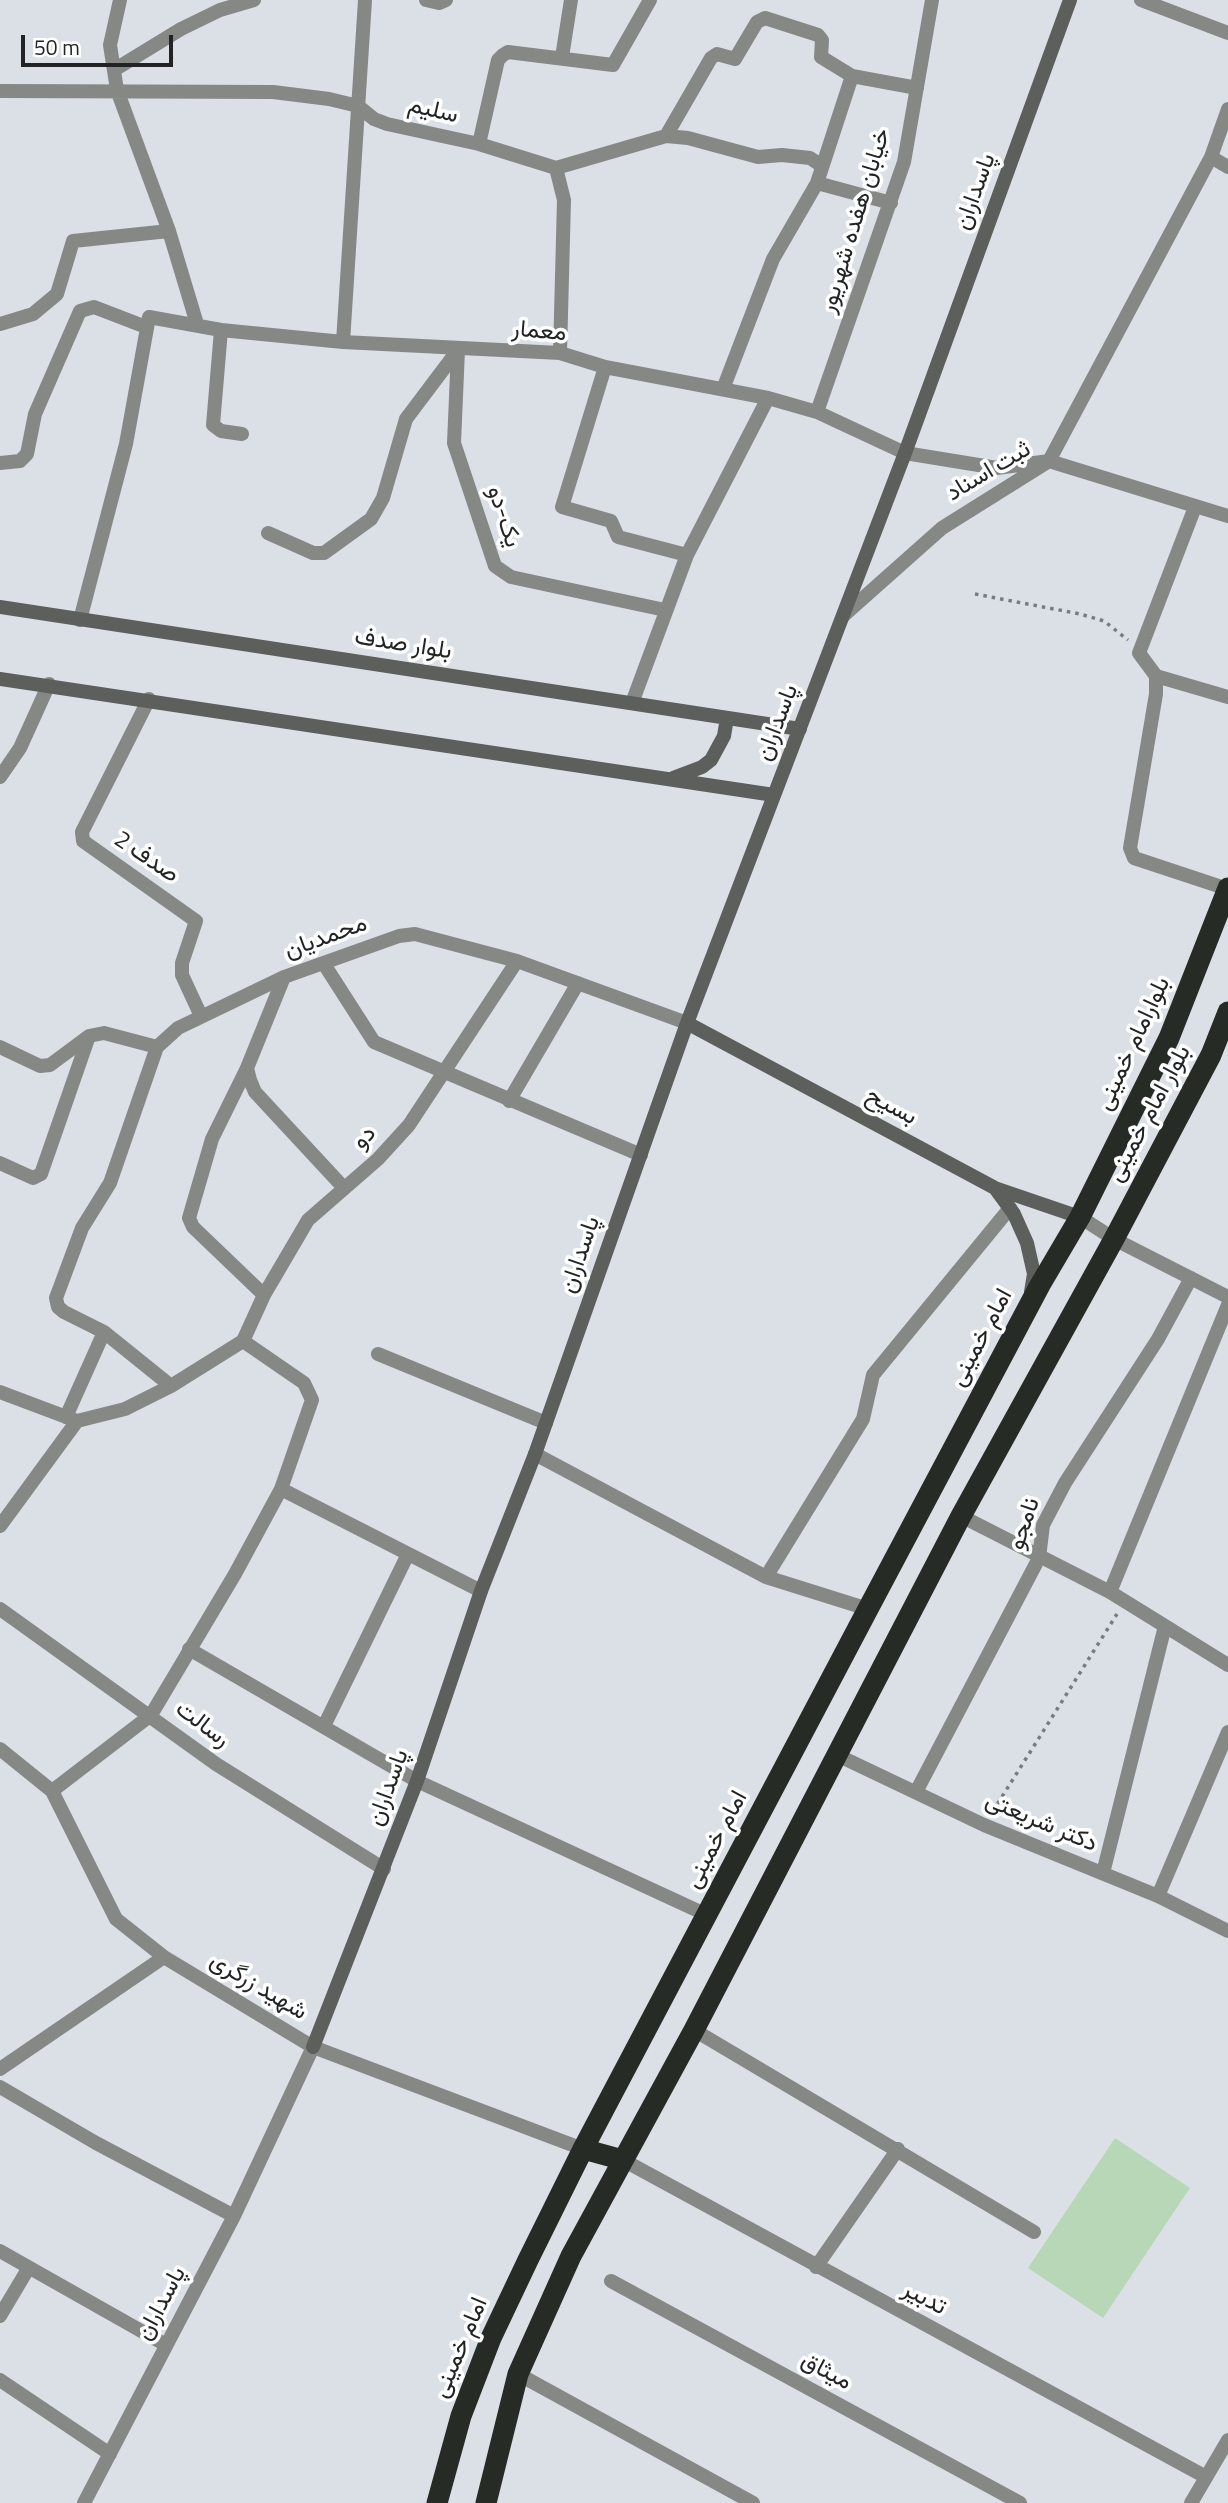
<!DOCTYPE html>
<meta charset="utf-8">
<style>
body{margin:0}
#map{position:relative;width:1228px;height:2503px;overflow:hidden;background:#dae0e6;font-family:"Titillium Web",sans-serif}
canvas{display:block}
.scale{position:absolute;left:21px;top:35px;width:152px;height:32px;box-sizing:border-box;border:4px solid #212325;border-top:0;padding-left:9px;font-size:21px;line-height:24px;white-space:nowrap;color:#212325;-webkit-text-stroke:5px #fff;paint-order:stroke}
</style>
<div id="map">
<canvas width="1228" height="2503"></canvas>
<div class="scale">50 m</div>
</div>
<script>
const ctx = document.querySelector('canvas').getContext('2d');
ctx.lineJoin = 'round';
function fill(path, color) { ctx.fillStyle = color; ctx.fill(path, 'evenodd'); }
const shape = rows => new Path2D(rows.map(r => 'M' + r).join(''));
function trace(path, color, width, dash) { ctx.strokeStyle = color; ctx.lineWidth = width; ctx.lineCap = dash ? 'butt' : 'round'; ctx.setLineDash(dash || []); ctx.stroke(path); }
function drawText(font, color, halo, rows, align = 'center') {
  ctx.font = font + ' "Titillium Web",Vazirmatn,sans-serif'; ctx.lineWidth = 7; ctx.setLineDash([]); ctx.textBaseline = 'middle'; ctx.strokeStyle = halo; ctx.fillStyle = color; for (const [text, x, y, turn = 0] of rows) {
    ctx.save(); ctx.translate(x, y); ctx.rotate((+turn || 0) * Math.PI / 180); ctx.textAlign = isNaN(turn) ? turn : align; if (halo) ctx.strokeText(text, 0, 0); ctx.fillText(text, 0, 0); ctx.restore();
  }
}
fill(shape([
 [1115,2138,1190,2188,1103,2318,1028,2268]
]), '#b8d7b7');
trace(shape([
 [975,594,1080,614,1104,621,1128,640],
 [993,1811,1117,1614]
]), '#787c80', 3.5, [3.5, 5]);
trace(shape([
 [120,0,110,45,117,90,169,231,197,324],
 [426,0,439,3,446,0],
 [1141,0,1228,33],
 [562,57,571,0],
 [114,70,181,29,220,10,254,0],
 [0,91,273,92,329,99,358,106,374,119,387,124,479,144,556,168,564,200,560,353],
 [666,136,711,58,717,54,735,59,757,22,765,18,818,35,822,40,821,57,852,76,917,88],
 [479,144,498,60,503,55,508,52,613,65,650,0],
 [1211,157,1228,167],
 [556,168,666,136,688,138,758,157,782,155,810,158,822,166],
 [817,183,891,203],
 [0,324,33,314,57,294,73,241,169,231],
 [221,330,213,425,221,431,242,434],
 [343,342,365,0],
 [458,350,454,443,495,566,511,577,665,610],
 [605,367,562,507,611,521,618,537,687,555],
 [723,389,773,259,817,183,852,76],
 [817,412,904,162,932,0],
 [0,463,20,461,27,454,35,414,80,311,94,307,146,327],
 [1195,507,1139,653,1156,676,1228,697],
 [268,533,313,553,324,553,371,519,383,498,406,419,458,350],
 [843,616,942,528,1049,461,1228,516],
 [80,620,126,444,149,317,221,330,343,342,560,353,605,367,768,398,817,412,905,453,997,468,1049,461,1211,157,1228,109],
 [1156,676,1156,694,1130,848,1134,858,1228,889],
 [149,699,82,832,83,841,196,921,182,963,182,975,201,1016],
 [632,703,687,555,768,398],
 [0,777,20,748,49,684],
 [324,964,374,1042,641,1155],
 [284,977,247,1068,250,1080,255,1092,344,1188],
 [0,1047,40,1066,50,1065,89,1036,104,1033,157,1047,178,1028,284,977,399,936,415,934,517,961,687,1023],
 [247,1068,212,1139,189,1218,193,1227,264,1295],
 [509,1101,578,983],
 [0,1163,33,1178,41,1174,89,1036],
 [1080,1217,1114,1239,1228,1297],
 [104,1332,171,1386],
 [243,1341,264,1295,308,1220,378,1159,409,1125,517,961],
 [378,1354,546,1423],
 [0,1392,77,1421,125,1409,171,1386,243,1341,304,1383,312,1400,281,1489,235,1574,151,1715,52,1791],
 [66,1417,104,1332,64,1312,58,1307,56,1298,82,1228,110,1183,157,1047],
 [535,1454,766,1577,868,1609],
 [281,1489,481,1591],
 [961,1516,1110,1592,1228,1665],
 [0,1526,77,1421],
 [766,1577,863,1419,873,1375,1010,1208],
 [1110,1592,1228,1305],
 [0,1609,216,1764,384,1869],
 [189,1649,417,1781,707,1915],
 [324,1726,408,1554],
 [0,1749,52,1791,116,1919,164,1957,313,2047,583,2149],
 [837,1755,984,1825,1158,1896,1228,1931],
 [916,1792,1039,1558,1043,1525,1065,1483,1158,1339,1191,1278],
 [1103,1873,1165,1626],
 [1158,1896,1228,1732],
 [694,2030,1034,2232],
 [0,2069,164,1957],
 [0,2087,96,2143,234,2216],
 [623,2160,1206,2477],
 [0,2251,166,2345],
 [816,2267,898,2149],
 [611,2281,1020,2503],
 [0,2316,28,2269],
 [518,2374,753,2503],
 [0,2380,110,2454],
 [84,2503,234,2216,313,2047],
 [1191,2503,1228,2440]
]), '#868886', 14);
trace(shape([
 [0,607,800,729],
 [0,679,774,795],
 [673,778,702,767,711,760,724,736,727,718],
 [687,1023,995,1188,1080,1217],
 [995,1188,1014,1214,1027,1243,1034,1274,1031,1292],
 [313,2047,417,1781,481,1591,535,1454,687,1023,905,453,1070,0]
]), '#5c5f5b', 14);
trace(shape([
 [583,2149,623,2160],
 [437,2503,461,2416,491,2338,528,2260,583,2149,868,1609,1040,1285,1080,1217,1169,1038,1228,888],
 [486,2503,518,2374,571,2256,694,2030,961,1516,1114,1239,1211,1055,1228,1012]
]), '#272b26', 21);
drawText('24px', '#212325', '#fff', [
 ["سلیم",433,111,13],
 ["پاسداران",976,192,-70],
 ["خیابان هفده شهریور",856,221,-73],
 ["معمار",539,332,5],
 ["ثبت اسناد",989,472,-31],
 ["یک-دو",503,517,72],
 ["بلوار صدف",403,645,9],
 ["پاسداران",778,723,-69],
 ["صدف 2",146,858,34],
 ["محمدیان",326,938,-20],
 ["بلوارامام خمینی",1134,1044,-65],
 ["بسیح",891,1107,28],
 ["بلوار امام خمینی",1150,1114,-62],
 ["دو",365,1138,-45],
 ["پاسداران",581,1255,-71],
 ["امام خمینی",982,1338,-62],
 ["نامجو",1025,1524,-71],
 ["رسالت",202,1725,37],
 ["پاسداران",389,1788,-70],
 ["دکتر شریعتی",1041,1823,23],
 ["امام خمینی",717,1840,-62],
 ["شهید زرگری",258,1987,31],
 ["تدبیر",924,2299,28],
 ["پاسداران",162,2304,-62],
 ["امام خمینی",461,2348,-67],
 ["میثاق",826,2372,28]
]);
</script>
